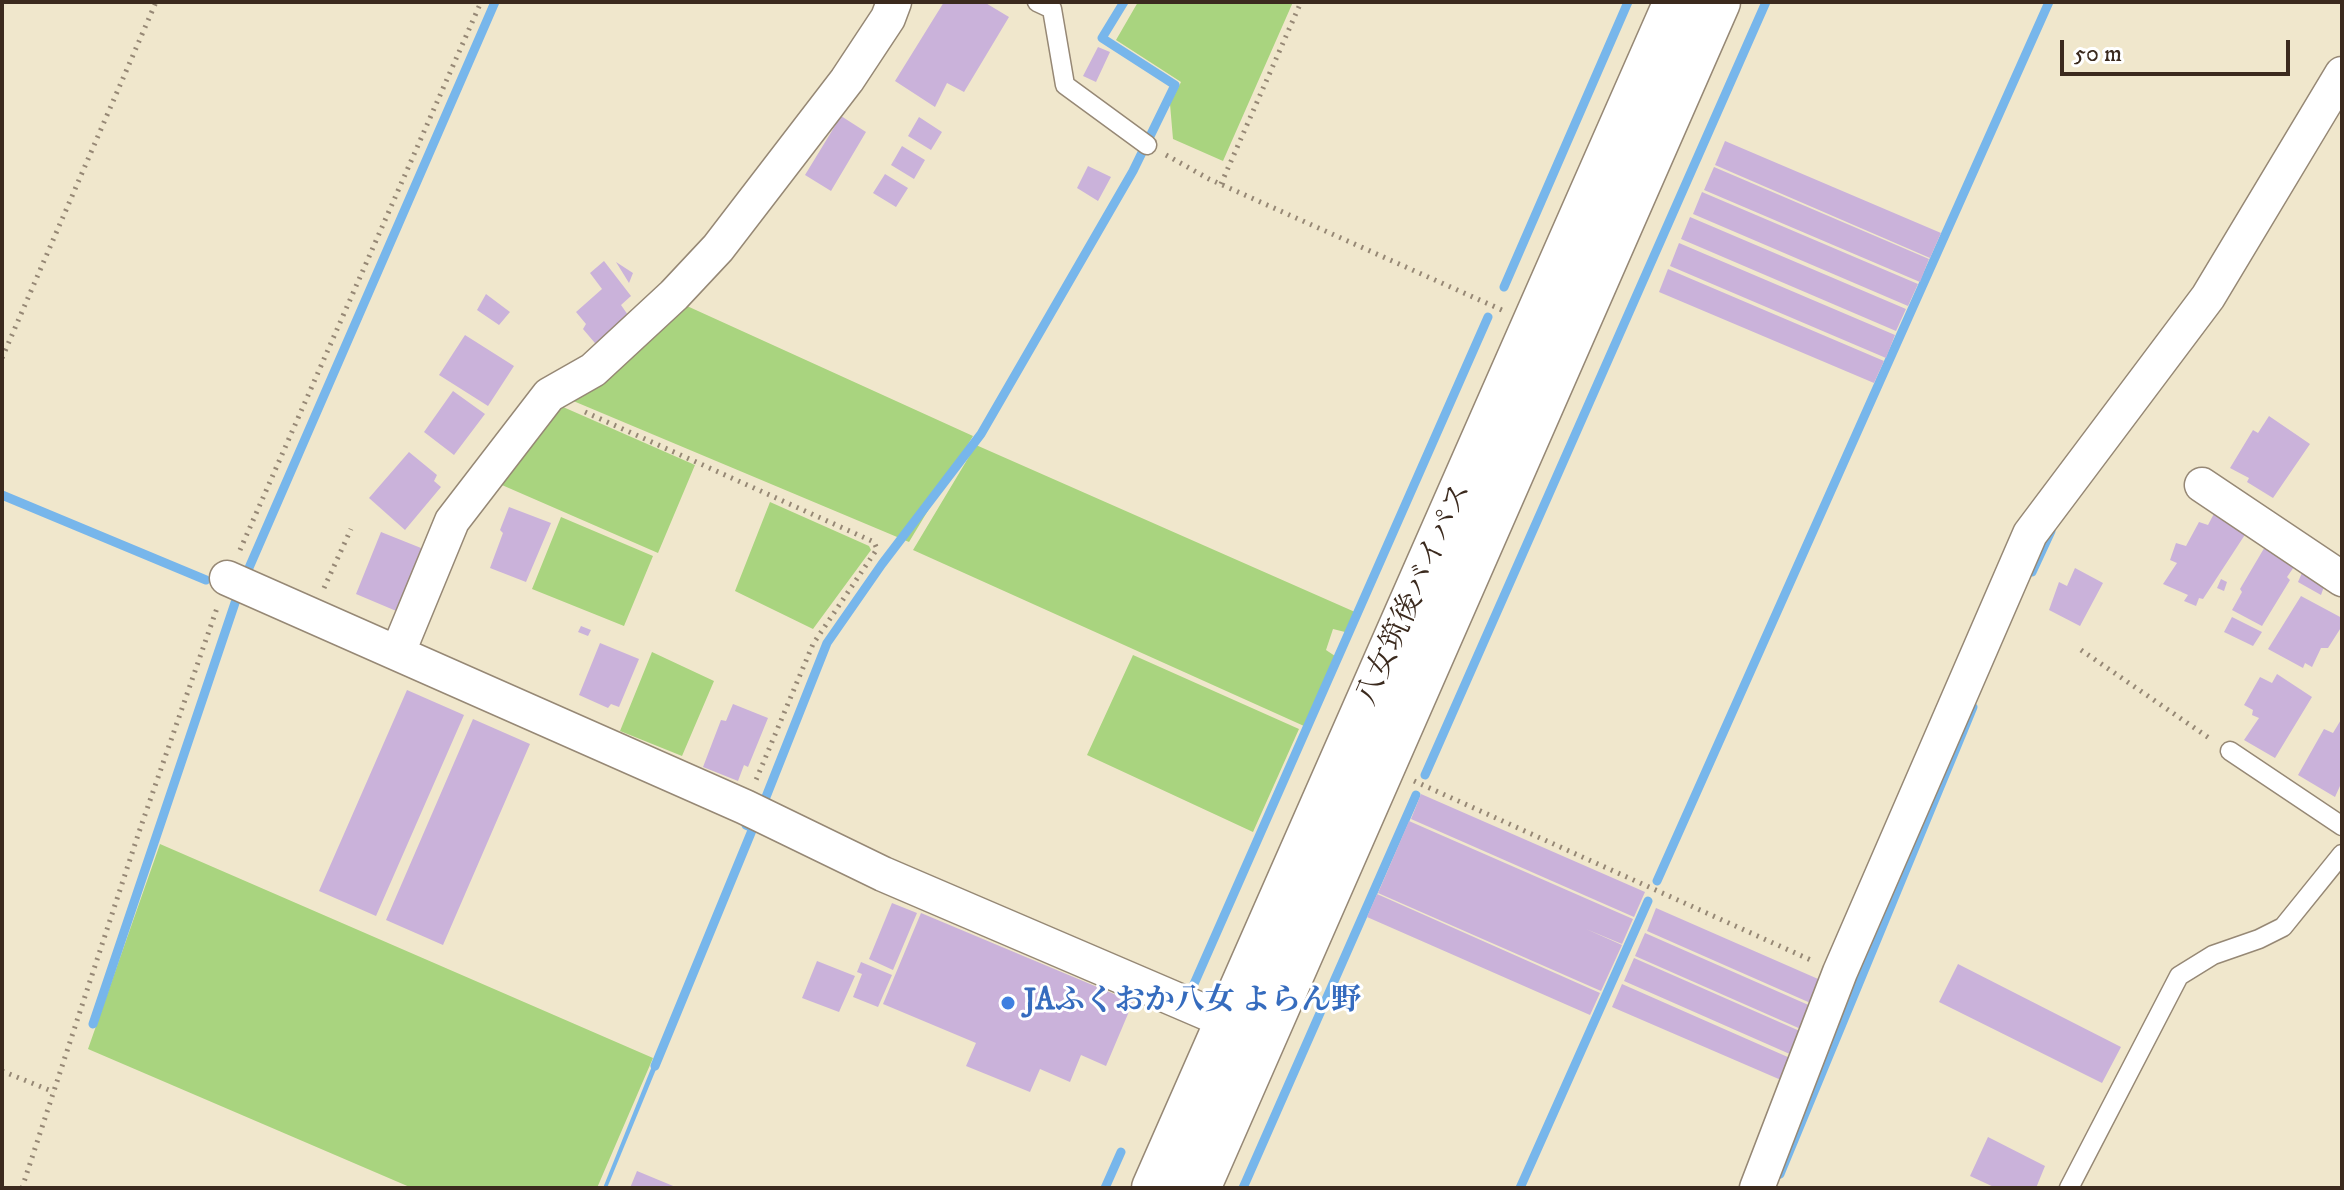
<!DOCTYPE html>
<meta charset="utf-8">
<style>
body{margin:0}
#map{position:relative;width:2344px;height:1190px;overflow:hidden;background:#f0e7cc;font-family:"IM FELL DW Pica",serif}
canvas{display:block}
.frame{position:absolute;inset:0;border:4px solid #3b2a1e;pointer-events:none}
.scale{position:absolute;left:2060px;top:40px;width:230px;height:36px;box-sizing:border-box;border:4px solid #3b2a1e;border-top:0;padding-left:10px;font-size:24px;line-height:28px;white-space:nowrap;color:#3b2a1e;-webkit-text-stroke:6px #fff;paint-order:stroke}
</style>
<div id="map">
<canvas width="2344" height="1190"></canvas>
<div class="frame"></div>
<div class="scale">50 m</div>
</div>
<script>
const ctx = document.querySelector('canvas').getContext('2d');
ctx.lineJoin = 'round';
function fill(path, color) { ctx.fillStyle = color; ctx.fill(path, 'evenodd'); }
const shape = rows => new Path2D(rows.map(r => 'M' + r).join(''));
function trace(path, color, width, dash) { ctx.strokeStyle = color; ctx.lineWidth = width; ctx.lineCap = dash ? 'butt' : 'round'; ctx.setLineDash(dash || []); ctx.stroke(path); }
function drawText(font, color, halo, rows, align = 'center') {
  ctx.font = font + ' "IM FELL DW Pica","Noto Serif JP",serif'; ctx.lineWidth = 6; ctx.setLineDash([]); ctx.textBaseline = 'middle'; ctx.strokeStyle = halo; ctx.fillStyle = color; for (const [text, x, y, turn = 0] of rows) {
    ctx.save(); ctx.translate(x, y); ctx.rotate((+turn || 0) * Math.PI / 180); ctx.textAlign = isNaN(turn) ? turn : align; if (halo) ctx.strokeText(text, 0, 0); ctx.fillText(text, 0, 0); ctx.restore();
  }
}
fill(shape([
 [1138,2,1293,2,1223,161,1173,139,1170,104,1181,82,1116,40],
 [687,306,973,436,909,542,559,395],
 [554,403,695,465,658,553,495,482],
 [976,445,1355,612,1345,632,1333,629,1326,650,1335,656,1304,726,913,550],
 [770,502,869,546,871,550,813,629,735,591],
 [561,517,653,556,624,626,532,589],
 [652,652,714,681,682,756,620,731],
 [1133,655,1299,729,1253,832,1087,755],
 [160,844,653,1058,597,1188,412,1188,88,1049]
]), '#a9d47f');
fill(shape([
 [652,1066,657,1067,607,1188,603,1188]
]), '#77b6eb');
trace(shape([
 [1504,287,1628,2],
 [2,495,206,580],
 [2032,572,2051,531],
 [245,577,495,2],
 [1425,775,1766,2],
 [762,807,827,643,882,564,981,434,1133,171,1175,85,1102,38,1124,2],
 [1657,881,2049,2],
 [1190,993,1488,317],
 [93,1024,239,591],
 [655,1066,753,828,746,825],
 [1780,1174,1973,707],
 [1105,1188,1121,1152],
 [1243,1188,1416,795],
 [1520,1188,1648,901]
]), '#77b6eb', 9);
fill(shape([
 [944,2,984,2,1009,17,964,92,947,83,935,107,895,81],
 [1098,47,1110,52,1096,82,1083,76],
 [841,116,866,132,831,191,805,175],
 [919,117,942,132,931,150,908,136],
 [1725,141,1941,233,1930,258,1715,165],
 [902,146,925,160,914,179,891,165],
 [1088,166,1111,177,1098,201,1077,188],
 [1714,167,1929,259,1920,282,1704,190],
 [885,174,908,188,896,207,873,193],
 [1702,192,1918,284,1908,306,1693,214],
 [1690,217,1906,309,1896,331,1681,239],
 [1679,243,1895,335,1886,358,1670,266],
 [604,261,631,296,621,305,628,315,615,326,620,334,600,349,583,329,586,324,576,312,602,289,590,273],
 [616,262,633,273,629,283],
 [1668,269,1884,361,1874,383,1659,292],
 [486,294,510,312,499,325,477,310],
 [465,335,514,366,488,406,439,375],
 [453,391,485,414,454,455,424,432],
 [2269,416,2310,444,2273,498,2247,482,2249,478,2230,468,2253,430,2258,433],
 [409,452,437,475,434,481,441,487,405,530,369,498],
 [509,507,551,523,526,582,490,568,503,533,500,530],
 [2217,508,2250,527,2203,599,2199,598,2196,606,2184,601,2188,595,2163,584,2177,563,2170,560,2176,543,2186,546,2199,522,2208,525],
 [381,532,426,550,401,613,356,594],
 [2266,545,2296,564,2287,577,2290,580,2262,626,2232,610,2242,592,2240,589],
 [2075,568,2103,583,2080,626,2049,610,2059,582,2067,586],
 [2304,568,2326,581,2321,595,2298,582],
 [2221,579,2227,582,2224,591,2217,588],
 [2301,596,2342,618,2342,626,2328,648,2321,648,2312,667,2305,663,2303,668,2268,649],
 [2232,617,2262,632,2253,646,2224,632],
 [581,626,591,630,588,636,578,632],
 [600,643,639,659,619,707,611,704,608,708,579,695],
 [2277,674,2312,697,2275,758,2244,740,2259,718,2252,715,2253,710,2244,705,2260,677,2272,683],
 [407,690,464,715,376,916,319,891],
 [733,704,768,718,748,767,744,765,738,781,703,767,721,720,726,721],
 [2342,718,2342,786,2340,786,2335,797,2298,775,2324,729,2333,733],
 [473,719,530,744,443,945,386,920],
 [1421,794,1645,892,1634,917,1411,819],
 [1409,821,1633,919,1622,944,1586,929,1622,945,1601,991,1378,893],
 [1377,894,1600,993,1590,1015,1367,917],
 [892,903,917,913,893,970,869,959],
 [1656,908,1825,982,1815,1005,1647,931],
 [921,913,1133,1002,1106,1066,1081,1055,1070,1082,1040,1069,1030,1092,966,1066,976,1043,883,1004],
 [1645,933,1813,1007,1803,1030,1635,956],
 [1634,958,1802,1032,1792,1055,1624,981],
 [817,961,855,976,839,1012,802,998],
 [861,962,892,975,878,1007,853,997,862,974,857,972],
 [1958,964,2121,1047,2102,1083,1939,1002],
 [1622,984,1790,1058,1781,1080,1612,1007],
 [1988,1137,2045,1166,2036,1188,1996,1188,1970,1176],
 [637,1171,678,1188,630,1188]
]), '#cab2da');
const lane = shape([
 [1037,2,1052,9,1065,85,1147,145],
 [2230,751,2342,826],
 [2069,1188,2179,976,2213,955,2259,939,2283,927,2342,854]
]);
const street = shape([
 [2202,485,2342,579],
 [227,578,745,807,883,874,1247,1030],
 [398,652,452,521,549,395,593,370,674,295,718,248,847,80,888,18,894,2],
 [1757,1188,1840,972,2030,534,2208,297,2342,74]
]);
const highway = shape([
 [1154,1188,1676,2],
 [1198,1188,1718,2]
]);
trace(lane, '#968875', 21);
trace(street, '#968875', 37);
trace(highway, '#968875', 47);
trace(shape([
 [1166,155,1209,179,1502,310],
 [1221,184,1301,2],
 [2,358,156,2],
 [585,412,874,542,877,549,813,644,756,780],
 [240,550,481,2],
 [324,588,351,529],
 [2081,650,2212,740],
 [1414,781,1813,961],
 [2,1071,54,1092],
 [22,1188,139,832,217,608]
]), '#968875', 5, [2, 6]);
trace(lane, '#fff', 18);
trace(street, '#fff', 34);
trace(highway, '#fff', 44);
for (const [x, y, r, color] of [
 [1008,1003,8,"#3f7fe0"]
]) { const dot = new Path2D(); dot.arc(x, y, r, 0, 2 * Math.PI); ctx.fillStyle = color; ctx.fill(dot); trace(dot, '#fff', 3); }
drawText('30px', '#3b2a1e', '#fff', [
 ["八女筑後バイパス",1416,595,-66]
]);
drawText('bold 30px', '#366cbe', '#fff', [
 ["JAふくおか八女 よらん野",1024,1003]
], 'left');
</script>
